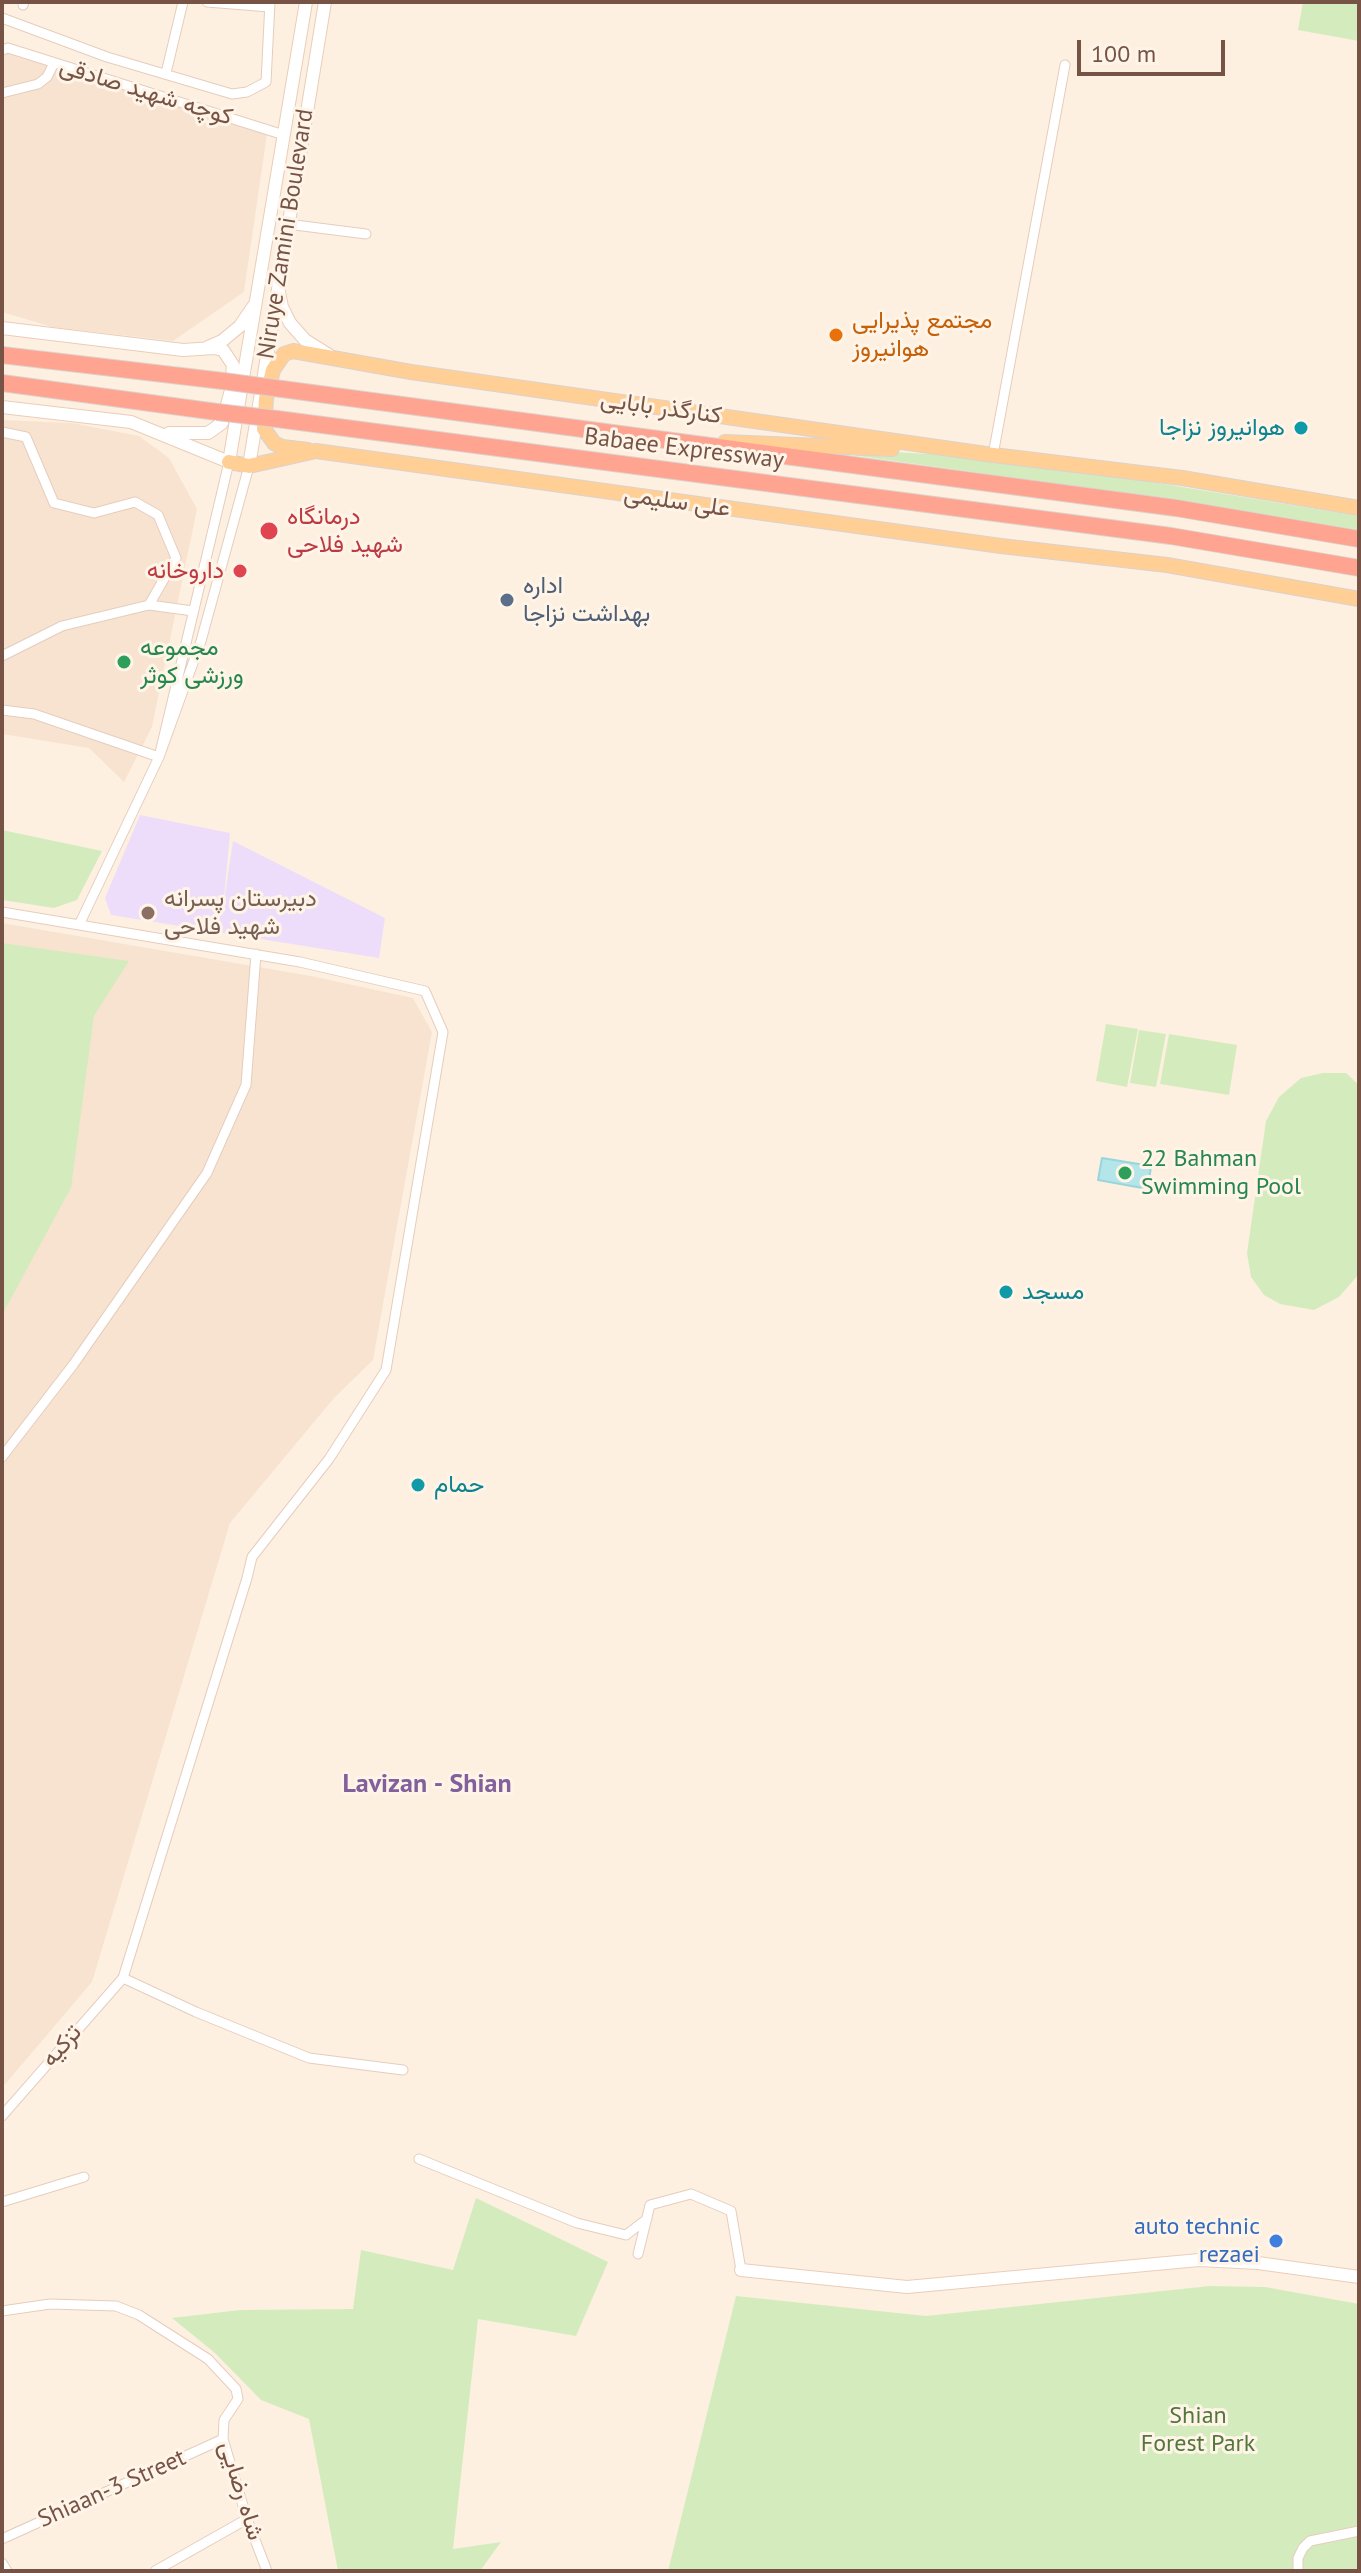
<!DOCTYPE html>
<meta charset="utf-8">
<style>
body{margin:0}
#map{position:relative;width:1361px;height:2573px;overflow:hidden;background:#fef0e0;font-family:"PT Sans",sans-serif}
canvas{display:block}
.frame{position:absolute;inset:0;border:4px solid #765345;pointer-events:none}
.scale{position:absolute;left:1077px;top:40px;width:148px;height:36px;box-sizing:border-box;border:4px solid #765345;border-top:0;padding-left:10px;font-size:24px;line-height:28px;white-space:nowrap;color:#765345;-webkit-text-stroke:6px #fff4e8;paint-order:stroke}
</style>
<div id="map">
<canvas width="1361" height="2573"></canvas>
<div class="frame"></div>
<div class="scale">100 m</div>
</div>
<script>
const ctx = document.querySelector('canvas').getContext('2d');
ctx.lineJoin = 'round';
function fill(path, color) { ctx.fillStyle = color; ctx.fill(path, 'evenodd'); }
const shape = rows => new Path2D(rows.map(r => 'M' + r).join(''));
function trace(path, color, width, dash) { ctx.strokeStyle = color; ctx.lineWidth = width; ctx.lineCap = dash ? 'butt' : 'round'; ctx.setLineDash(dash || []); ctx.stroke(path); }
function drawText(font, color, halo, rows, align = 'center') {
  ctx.font = font + ' "PT Sans",Vazirmatn,sans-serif'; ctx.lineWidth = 6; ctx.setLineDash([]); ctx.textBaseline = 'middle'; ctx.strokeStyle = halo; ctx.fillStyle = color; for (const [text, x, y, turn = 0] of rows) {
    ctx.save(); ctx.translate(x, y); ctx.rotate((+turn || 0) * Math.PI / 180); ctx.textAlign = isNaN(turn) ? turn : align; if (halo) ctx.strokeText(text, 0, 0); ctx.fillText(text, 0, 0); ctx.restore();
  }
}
fill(shape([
 [2,46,62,69,267,134,244,292,173,341,52,327,2,312],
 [2,420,72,423,139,436,169,458,197,509,152,727,124,782,89,748,2,734],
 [2,923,311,976,413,998,432,1032,373,1360,334,1398,230,1523,92,1982,2,2088]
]), '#f8e3d0');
fill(shape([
 [140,815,230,833,223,908,233,841,385,918,379,958,111,915,105,898]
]), '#edddfa');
fill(shape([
 [1303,2,1359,2,1359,41,1298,30],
 [794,447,951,455,1103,474,1359,516,1359,531,1117,492],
 [2,830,102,851,77,900,54,908,2,900],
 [2,943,129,961,94,1016,71,1188,2,1315],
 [1106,1024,1138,1029,1127,1087,1096,1081],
 [1139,1030,1166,1034,1156,1087,1130,1083],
 [1169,1034,1237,1045,1229,1095,1160,1084],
 [1323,1073,1346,1073,1359,1085,1359,1274,1339,1297,1314,1310,1280,1304,1264,1295,1251,1277,1247,1253,1266,1121,1279,1097,1301,1078],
 [476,2198,608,2262,576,2336,478,2319,453,2549,501,2542,480,2571,338,2571,309,2419,261,2400,215,2353,172,2318,240,2310,353,2309,361,2250,453,2270],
 [1210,2286,1265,2287,1359,2304,1359,2571,668,2571,736,2296,926,2316]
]), '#d4ecbd');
const water = shape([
 [1102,1158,1151,1166,1148,1189,1098,1180,1102,1158]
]);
fill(water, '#b3e5e9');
trace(water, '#98d6db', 2);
const street = shape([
 [207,2,269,7],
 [23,5,24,2],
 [2,18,107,57,232,94,247,92,266,82,270,2],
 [2,50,8,48,284,135],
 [166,73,183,2],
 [2,93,38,84,47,77,54,63],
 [287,224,366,234],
 [2,432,26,437,54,503,94,513,135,502,158,515,176,558,149,605,62,626,2,656],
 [993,455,1065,65],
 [229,462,159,757,201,641,249,466],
 [149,605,193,611],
 [2,710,34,714,159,757,79,925],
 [2,912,300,962,425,991,443,1032,386,1370,329,1459,252,1557,247,1578,123,1978,2,2116],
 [2,1457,73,1365,207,1173,246,1085,256,954],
 [123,1978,196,2012,309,2058,403,2070],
 [419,2159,577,2223,626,2235,647,2219],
 [2,2202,84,2177],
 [638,2254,650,2205,691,2194,731,2211,741,2270],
 [2,2311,50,2304,116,2306,139,2315,208,2359,236,2389,238,2399,224,2420,223,2439,247,2519,267,2571],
 [2,2539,223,2439],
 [2,2563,7,2571],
 [155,2571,247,2519],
 [1298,2571,1298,2558,1303,2548,1310,2541,1359,2531]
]);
const secondary = shape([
 [279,292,282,307,290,323,305,340,329,355],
 [2,328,183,350,214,348,223,350,233,365,231,390,222,423,208,433,169,433],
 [208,347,222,341,240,326,255,304],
 [2,407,131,422,229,462,306,2],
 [249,466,325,2],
 [741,2270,907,2287,1199,2260,1258,2263,1359,2277]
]);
const primary = shape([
 [725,442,892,449],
 [308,450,282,447,274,443,264,429,266,399,273,370,284,354,293,351,411,372,993,455],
 [985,454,1182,478,1359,508],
 [229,462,249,466,316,451,1001,546,1167,565,1359,599]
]);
const highway = shape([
 [2,355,223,381],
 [2,383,217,412],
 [282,389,1176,508,1359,539],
 [277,419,1171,536,1359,568]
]);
trace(street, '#e5cdbe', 11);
trace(secondary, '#eacdba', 14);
trace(primary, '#dbd2cf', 16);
trace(highway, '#dbd2cf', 18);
trace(street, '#fff', 9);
trace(secondary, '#fff', 12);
trace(primary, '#ffcf96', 14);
trace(highway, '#fea491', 16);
const highwayBridge = shape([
 [223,381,282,389],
 [217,412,277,419]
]);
trace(highwayBridge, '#dbd2cf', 18, []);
trace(highwayBridge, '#fea491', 16);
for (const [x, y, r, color] of [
 [836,335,8,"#e8710a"],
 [1301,428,8,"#0f9aa8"],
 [269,531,10,"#e0444e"],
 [240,571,8,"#e0444e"],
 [507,600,8,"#5c6f8a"],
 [124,662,8,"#2e9e5b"],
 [148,913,8,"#8d6e63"],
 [1125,1173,8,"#2e9e5b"],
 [1006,1292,8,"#0f9aa8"],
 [418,1485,8,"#0f9aa8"],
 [1276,2241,8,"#3f7fe0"]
]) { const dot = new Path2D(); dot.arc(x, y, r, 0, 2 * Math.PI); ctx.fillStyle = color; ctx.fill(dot); trace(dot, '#fff4e8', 3); }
drawText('24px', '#765345', '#fff4e8', [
 ["کوچه شهید صادقی",146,92,17],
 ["Niruye Zamini Boulevard",286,234,-81],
 ["کنارگذر بابایی",661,408,8],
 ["Babaee Expressway",684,449,7],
 ["علی سلیمی",677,502,8],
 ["تزکیه",62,2046,-49],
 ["Shiaan-3 Street",112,2489,-24],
 ["شاه رضایی",241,2491,73]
]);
drawText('24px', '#c56008', '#fff4e8', [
 ["مجتمع پذیرایی",852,321],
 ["هوانیروز",852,349]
], 'left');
drawText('24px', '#0d838f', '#fff4e8', [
 ["هوانیروز نزاجا",1285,428,"right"],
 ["مسجد",1022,1292],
 ["حمام",434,1485]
], 'left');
drawText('24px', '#be3a42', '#fff4e8', [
 ["درمانگاه",287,517],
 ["شهید فلاحی",287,545],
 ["داروخانه",224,571,"right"]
], 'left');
drawText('24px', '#4e5e75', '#fff4e8', [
 ["اداره",523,586],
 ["بهداشت نزاجا",523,614]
], 'left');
drawText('24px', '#27864d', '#fff4e8', [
 ["مجموعه",140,648],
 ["ورزشی کوثر",140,676],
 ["22 Bahman",1141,1159],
 ["Swimming Pool",1141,1187]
], 'left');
drawText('24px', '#785e54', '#fff4e8', [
 ["دبیرستان پسرانه",164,899],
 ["شهید فلاحی",164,927]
], 'left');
drawText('24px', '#366cbe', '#fff4e8', [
 ["auto technic",1260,2227],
 ["rezaei",1260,2255]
], 'right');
drawText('24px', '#51773a', '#fff4e8', [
 ["Shian",1198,2416],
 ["Forest Park",1198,2444]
]);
drawText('bold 26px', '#82609b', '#fff4e8', [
 ["Lavizan - Shian",427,1785]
]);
</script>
